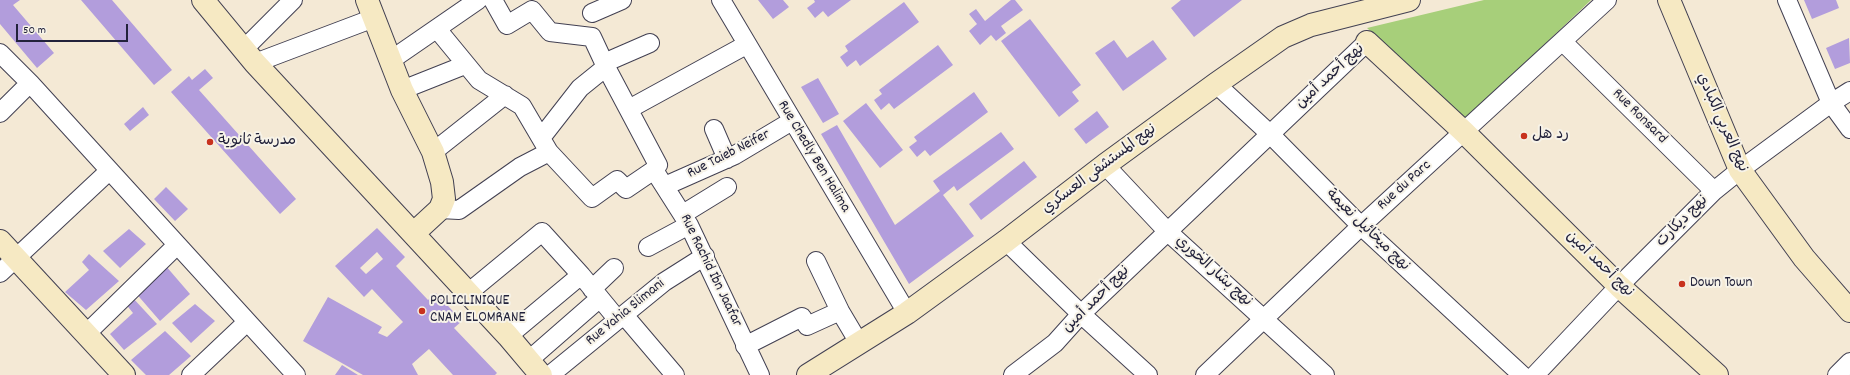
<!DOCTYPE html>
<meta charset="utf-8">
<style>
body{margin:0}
#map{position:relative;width:1850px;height:375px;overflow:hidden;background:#f4e9d5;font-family:Dekko,sans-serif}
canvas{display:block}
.scale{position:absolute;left:16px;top:24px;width:112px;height:18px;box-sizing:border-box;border:2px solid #22223b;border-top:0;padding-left:5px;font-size:12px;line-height:14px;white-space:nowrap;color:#22223b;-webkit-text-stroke:3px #f7f3e8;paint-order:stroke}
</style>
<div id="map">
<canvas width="1850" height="375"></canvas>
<div class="scale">50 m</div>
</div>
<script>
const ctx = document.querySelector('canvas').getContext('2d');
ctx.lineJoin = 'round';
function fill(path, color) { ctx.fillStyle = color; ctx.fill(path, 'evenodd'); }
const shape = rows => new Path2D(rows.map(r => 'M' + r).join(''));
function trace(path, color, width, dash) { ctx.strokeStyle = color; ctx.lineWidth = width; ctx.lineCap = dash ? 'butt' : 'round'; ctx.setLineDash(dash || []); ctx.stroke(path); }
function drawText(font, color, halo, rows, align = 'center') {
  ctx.font = font + ' Dekko,"Playpen Sans Arabic",sans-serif'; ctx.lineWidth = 4; ctx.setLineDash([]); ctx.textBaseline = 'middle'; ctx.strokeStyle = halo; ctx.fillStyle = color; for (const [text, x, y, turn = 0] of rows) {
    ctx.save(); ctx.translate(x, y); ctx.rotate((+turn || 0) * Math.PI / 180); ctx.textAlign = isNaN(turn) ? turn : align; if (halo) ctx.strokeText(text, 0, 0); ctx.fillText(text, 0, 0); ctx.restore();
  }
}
fill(shape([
 [1484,0,1591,0,1466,119,1367,28]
]), '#a7cf7a');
fill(shape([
 [0,0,20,0,13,5,54,53,37,68,0,24],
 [81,0,112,0,172,70,154,85],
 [758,0,783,0,789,7,773,19],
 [814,0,851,0,828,17,823,11,815,18,807,8,815,2],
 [1011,0,1015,0,1023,10,1001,26,1006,33,996,41,991,35,980,45,969,31,977,24,969,14,976,9,985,21],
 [1181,0,1242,0,1194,37,1171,8],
 [1804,0,1836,0,1839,8,1812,19],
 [904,2,919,22,860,66,856,60,847,67,840,57,848,51,845,46],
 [1030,19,1081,85,1072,92,1079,101,1059,117,1001,41],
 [1849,38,1850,63,1835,69,1826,48],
 [1114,40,1127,58,1153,40,1167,59,1123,91,1095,53],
 [938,45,953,65,894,109,889,103,881,110,874,100,882,94,879,90],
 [205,69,213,78,199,90,296,199,280,214,171,92,189,76,192,80],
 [818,78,839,114,823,123,801,87],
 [974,92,988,112,930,156,925,150,917,157,909,147,917,141,914,137],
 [866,103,903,150,880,168,843,121],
 [143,107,149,115,130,131,124,124],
 [1097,111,1109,127,1086,144,1074,129],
 [837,125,895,225,940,191,933,181,1001,132,1014,149,957,191,954,186,943,195,974,236,909,284,821,134],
 [1024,161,1037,177,981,220,969,204],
 [166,187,188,209,175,221,154,199],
 [377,228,405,257,396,266,428,300,436,293,462,321,454,328,497,373,495,375,453,375,429,349,412,364,418,375,363,375,303,341,328,297,382,327,378,333,387,337,403,322,372,289,364,297,335,266],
 [377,252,383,259,366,274,360,268],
 [129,229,146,244,120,268,103,251],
 [89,254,119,281,86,310,65,292,89,270,82,262],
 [165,265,190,294,160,321,134,291],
 [132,297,157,324,124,350,110,334,133,313,125,303],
 [195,304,215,321,191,343,172,323],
 [165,331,191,356,169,375,146,375,131,360],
 [342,365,358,375,335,375]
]), '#b29ddc');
const street = shape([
 [721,0,907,313],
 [1787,0,1831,103,1850,129],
 [592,13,622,0],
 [437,29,479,80,522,106,549,152,592,198,617,180,626,189,654,170,658,165,606,67,592,37,550,32,532,10,507,25,493,0],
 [1563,42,1714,191],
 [244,49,293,0],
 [0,53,30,83,296,375],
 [391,60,478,0],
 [255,63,374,18],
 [604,63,650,43],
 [1216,84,1270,134,1361,226,1522,375],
 [402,90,465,65],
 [629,109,746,45],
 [0,113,30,83],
 [714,129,727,159],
 [541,138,580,88,606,67],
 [433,152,505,95],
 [1105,165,1167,231,1325,375],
 [654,170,689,225,760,375],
 [665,186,735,155,792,121],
 [440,209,459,210,520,167,549,152],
 [683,214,727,187],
 [1006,241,1081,314,1148,375],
 [648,247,689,225],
 [816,261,840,311,859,343],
 [0,273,109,171],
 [592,289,614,268],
 [468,293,542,232,581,275,618,320],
 [624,315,675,375],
 [86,334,177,245],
 [508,336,581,275],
 [745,346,802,317,807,326,840,311],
 [529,360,600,298],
 [191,375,247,322],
 [550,375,664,282,705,256],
 [1013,375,1055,343,1081,314,1367,42],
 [1205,375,1361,226,1607,0],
 [1535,375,1619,286,1714,191,1740,170,1831,103,1850,91],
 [1837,375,1850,362]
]);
const secondary = shape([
 [203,0,255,63,508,336,541,375],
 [367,0,402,90,433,152,442,182,444,199,440,209,414,233],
 [1669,0,1740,170,1804,258,1850,311],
 [1367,42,1464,132,1619,286,1717,375],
 [0,241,124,375],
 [808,375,907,313,1006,241,1105,165,1216,84,1283,37,1311,25,1409,0]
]);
trace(street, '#424052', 20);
trace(secondary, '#424052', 24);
trace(street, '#fff', 18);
trace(secondary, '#f6e9c3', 22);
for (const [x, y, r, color] of [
 [1524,136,4,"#c8321e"],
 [210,142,4,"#c8321e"],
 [1682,284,4,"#c8321e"],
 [422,311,4,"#c8321e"]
]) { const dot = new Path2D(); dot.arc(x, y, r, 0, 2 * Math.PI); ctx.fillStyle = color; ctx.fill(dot); trace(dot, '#f7f3e8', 1.5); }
drawText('15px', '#22223b', '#f7f3e8', [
 ["نهج أحمد أمين",1331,77,-43],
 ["Rue Ronsard",1639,117,45],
 ["نهج العربي الكبادي",1721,123,66],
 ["Rue Taieb Neifer",729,155,-27],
 ["Rue Chedly Ben Halima",813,157,59],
 ["نهج المستشفى العسكري",1100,170,-37],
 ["Rue du Parc",1405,186,-42],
 ["نهج ديكارت",1683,222,-45],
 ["نهج ميخائيل نعيمة",1367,231,44],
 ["نهج أحمد أمين",1599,265,44],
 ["Rue Rachid Ibn Jaafar",710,271,64],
 ["نهج بشار الخوري",1213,272,42],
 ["نهج أحمد أمين",1097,300,-45],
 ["Rue Yahia Slimani",626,313,-39]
]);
drawText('15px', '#22223b', '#f7f3e8', [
 ["رد هل",1532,136],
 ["مدرسة ثانوية",218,142],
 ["Down Town",1690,284],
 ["POLICLINIQUE",430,302],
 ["CNAM ELOMRANE",430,319]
], 'left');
</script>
